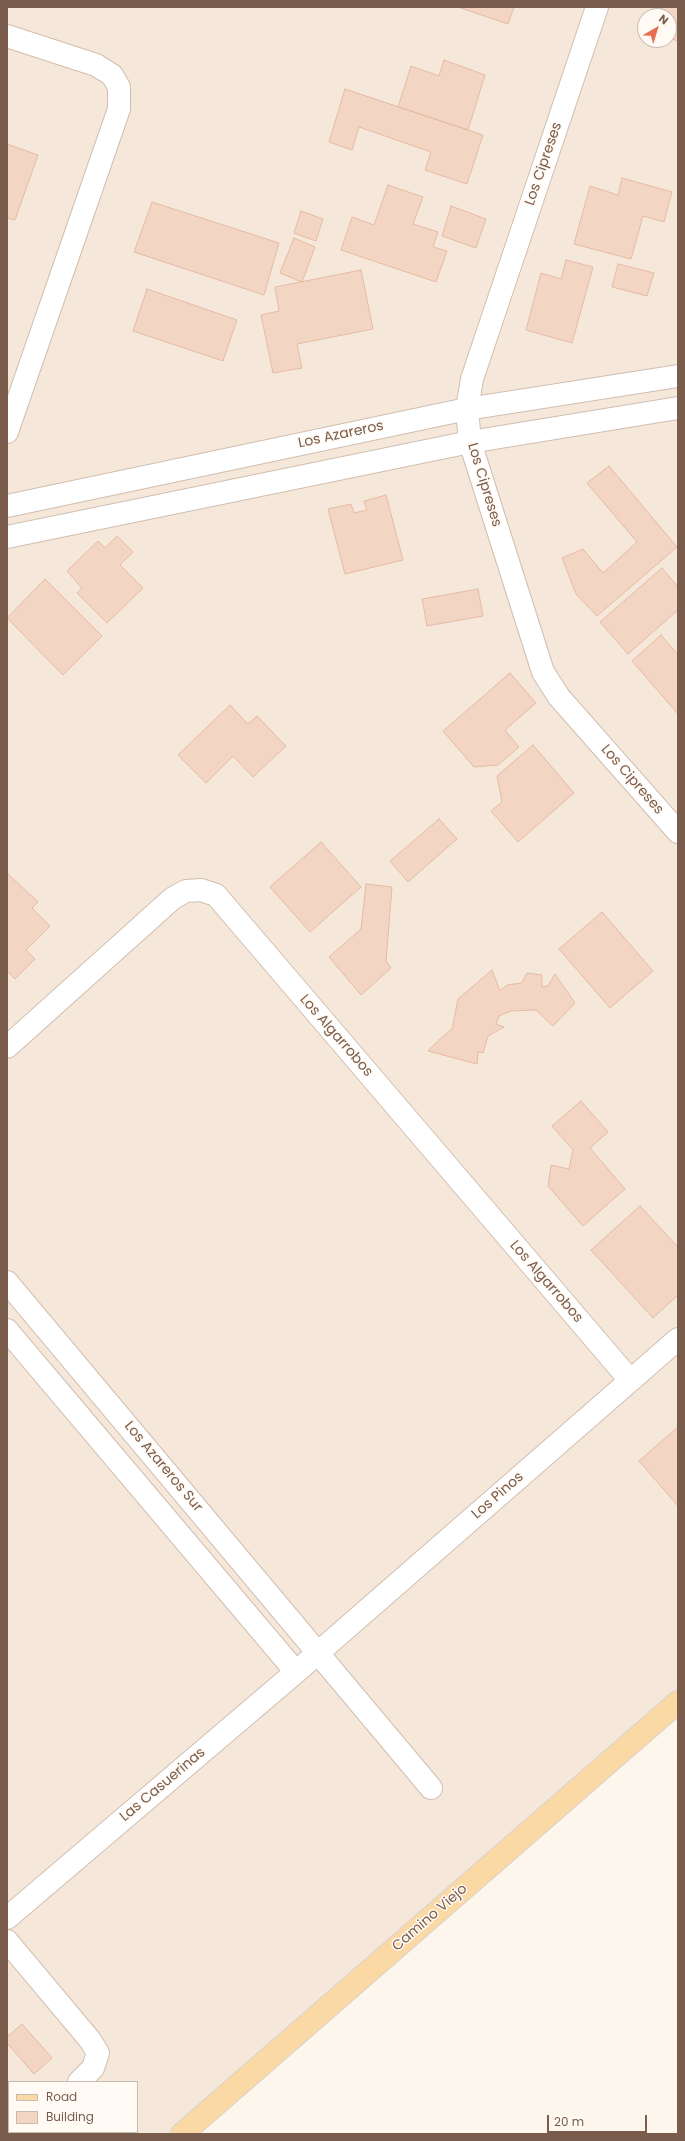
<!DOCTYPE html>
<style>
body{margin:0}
#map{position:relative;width:685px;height:2141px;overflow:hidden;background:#fdf6ec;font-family:Poppins,sans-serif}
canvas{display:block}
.frame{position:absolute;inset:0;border:8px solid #7a5c4d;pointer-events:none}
.legend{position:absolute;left:8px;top:2081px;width:130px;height:52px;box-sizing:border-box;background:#fffaf3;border:1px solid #cabbb1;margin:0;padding:5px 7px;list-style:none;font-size:12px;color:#7a5c4d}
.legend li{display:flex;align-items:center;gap:8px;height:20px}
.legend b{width:20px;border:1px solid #cabbb1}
.north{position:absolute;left:637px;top:8px;width:40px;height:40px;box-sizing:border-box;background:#fffaf3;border:1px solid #cabbb1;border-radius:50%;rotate:38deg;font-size:11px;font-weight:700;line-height:16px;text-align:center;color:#7a5c4d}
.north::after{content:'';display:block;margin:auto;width:14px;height:18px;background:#e76f51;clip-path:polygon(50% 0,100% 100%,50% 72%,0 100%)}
.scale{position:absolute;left:547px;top:2115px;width:100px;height:18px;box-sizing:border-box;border:2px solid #7a5c4d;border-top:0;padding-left:5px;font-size:12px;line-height:14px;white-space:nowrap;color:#7a5c4d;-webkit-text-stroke:3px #fffaf3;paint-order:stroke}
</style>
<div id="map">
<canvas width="685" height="2141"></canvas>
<div class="frame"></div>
<ul class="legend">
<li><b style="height:5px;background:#fbd9a5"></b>Road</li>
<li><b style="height:11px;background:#f3d5c3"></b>Building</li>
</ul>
<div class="north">N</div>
<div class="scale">20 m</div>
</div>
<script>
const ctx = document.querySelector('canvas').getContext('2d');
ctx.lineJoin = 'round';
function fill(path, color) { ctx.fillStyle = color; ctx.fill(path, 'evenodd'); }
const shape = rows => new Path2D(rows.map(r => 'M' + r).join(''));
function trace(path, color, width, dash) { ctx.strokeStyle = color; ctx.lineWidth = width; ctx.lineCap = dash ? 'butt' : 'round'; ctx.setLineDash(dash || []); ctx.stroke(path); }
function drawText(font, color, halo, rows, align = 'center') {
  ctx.font = font + ' Poppins,sans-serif'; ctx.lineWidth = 3; ctx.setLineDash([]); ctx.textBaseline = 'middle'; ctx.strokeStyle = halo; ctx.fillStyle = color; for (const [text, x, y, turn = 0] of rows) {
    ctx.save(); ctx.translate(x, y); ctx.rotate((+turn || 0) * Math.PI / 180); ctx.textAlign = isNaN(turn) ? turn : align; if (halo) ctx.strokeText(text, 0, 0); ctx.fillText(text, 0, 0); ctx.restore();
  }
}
fill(shape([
 [7,7,678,7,678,1702,182,2134,7,2134],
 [645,16,669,16,669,40,645,40],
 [9,2082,137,2082,137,2132,9,2132]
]), '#f5e8da');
const building = shape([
 [458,7,514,7,508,24,458,7],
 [662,7,678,7,678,41,669,38,669,16,659,16,662,7],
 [444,60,485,75,468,130,398,107,411,66,439,76,444,60],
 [345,89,483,135,467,184,425,170,431,152,359,127,352,150,329,142,345,89],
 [7,144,38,155,15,220,7,218,7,144],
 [622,178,672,192,664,222,643,216,631,259,574,244,590,186,618,195,622,178],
 [388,185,423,197,413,224,438,232,433,247,447,251,436,282,341,250,352,217,374,225,388,185],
 [152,202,279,243,264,295,134,252,152,202],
 [451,206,486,219,476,248,442,236,451,206],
 [301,211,323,219,316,241,294,233,301,211],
 [294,238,315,247,302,282,280,273,294,238],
 [566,260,593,267,572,343,526,330,541,273,561,279,566,260],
 [618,264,654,273,647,296,612,287,618,264],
 [361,270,373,329,297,344,302,368,273,373,261,315,279,311,275,287,361,270],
 [147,289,237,320,223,361,133,331,147,289],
 [609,466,677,547,597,616,576,594,562,558,583,549,603,573,637,542,587,483,609,466],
 [386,495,403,560,345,574,328,509,351,504,354,513,367,510,364,501,386,495],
 [117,536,133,552,120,565,143,588,107,623,77,593,82,588,67,571,98,541,105,548,117,536],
 [662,568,678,587,678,610,628,654,600,622,662,568],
 [45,579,102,636,63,675,7,618,45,579],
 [478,589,483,616,427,626,422,599,478,589],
 [661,635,678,655,678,714,632,661,661,635],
 [510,673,536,703,505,730,519,747,498,765,474,767,443,731,510,673],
 [230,705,248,724,257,716,286,746,253,777,233,756,206,783,178,755,230,705],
 [533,745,574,793,518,842,491,811,502,802,497,776,533,745],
 [439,819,457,839,408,882,390,861,439,819],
 [321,842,361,887,310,932,270,887,321,842],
 [7,873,38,902,32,908,50,926,26,950,35,959,15,979,7,971,7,873],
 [366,884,392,887,386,961,391,968,361,995,329,957,361,929,366,884],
 [602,912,653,971,610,1008,559,949,602,912],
 [492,970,500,991,507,985,522,983,527,973,542,975,542,987,548,986,555,974,575,1003,553,1026,536,1010,511,1011,499,1016,496,1024,504,1027,488,1036,483,1053,478,1052,477,1064,428,1051,441,1038,452,1029,458,999,492,970],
 [581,1101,608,1132,590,1148,625,1189,583,1226,548,1186,551,1165,569,1169,573,1150,552,1126,581,1101],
 [640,1206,678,1247,678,1295,653,1318,591,1250,640,1206],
 [678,1427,678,1506,639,1461,678,1427],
 [22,2024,52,2058,34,2074,7,2043,7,2037,22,2024]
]);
fill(building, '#f3d5c3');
trace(building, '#e6bba3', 1);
const minor = shape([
 [597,7,472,379,467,409,470,442,543,672,559,697,678,832],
 [7,36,96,65,112,75,119,87,119,109,7,432],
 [7,506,467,409,678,376],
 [7,537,470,442,678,408],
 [7,1047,173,898,186,891,201,890,216,895,630,1380],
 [7,1282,431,1788],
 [7,1330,296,1672],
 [7,1918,296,1672,678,1339],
 [7,1941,90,2040,98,2053,93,2068,79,2082],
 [24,2134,26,2132]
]);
const major = shape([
 [182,2134,678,1702]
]);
trace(minor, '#d1beb0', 24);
trace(major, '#dad1cd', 24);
trace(minor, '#fff', 22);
trace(major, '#fbd9a5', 22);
drawText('14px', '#7a5c4d', '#fffaf3', [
 ["Los Cipreses",544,164,-71],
 ["Los Azareros",341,435,-12],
 ["Los Cipreses",484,485,73],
 ["Los Cipreses",632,780,49],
 ["Los Algarrobos",336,1036,49],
 ["Los Algarrobos",546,1282,49],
 ["Los Azareros Sur",163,1467,50],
 ["Los Pinos",498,1496,-41],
 ["Las Casuerinas",163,1785,-40],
 ["Camino Viejo",430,1918,-41]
]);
</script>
